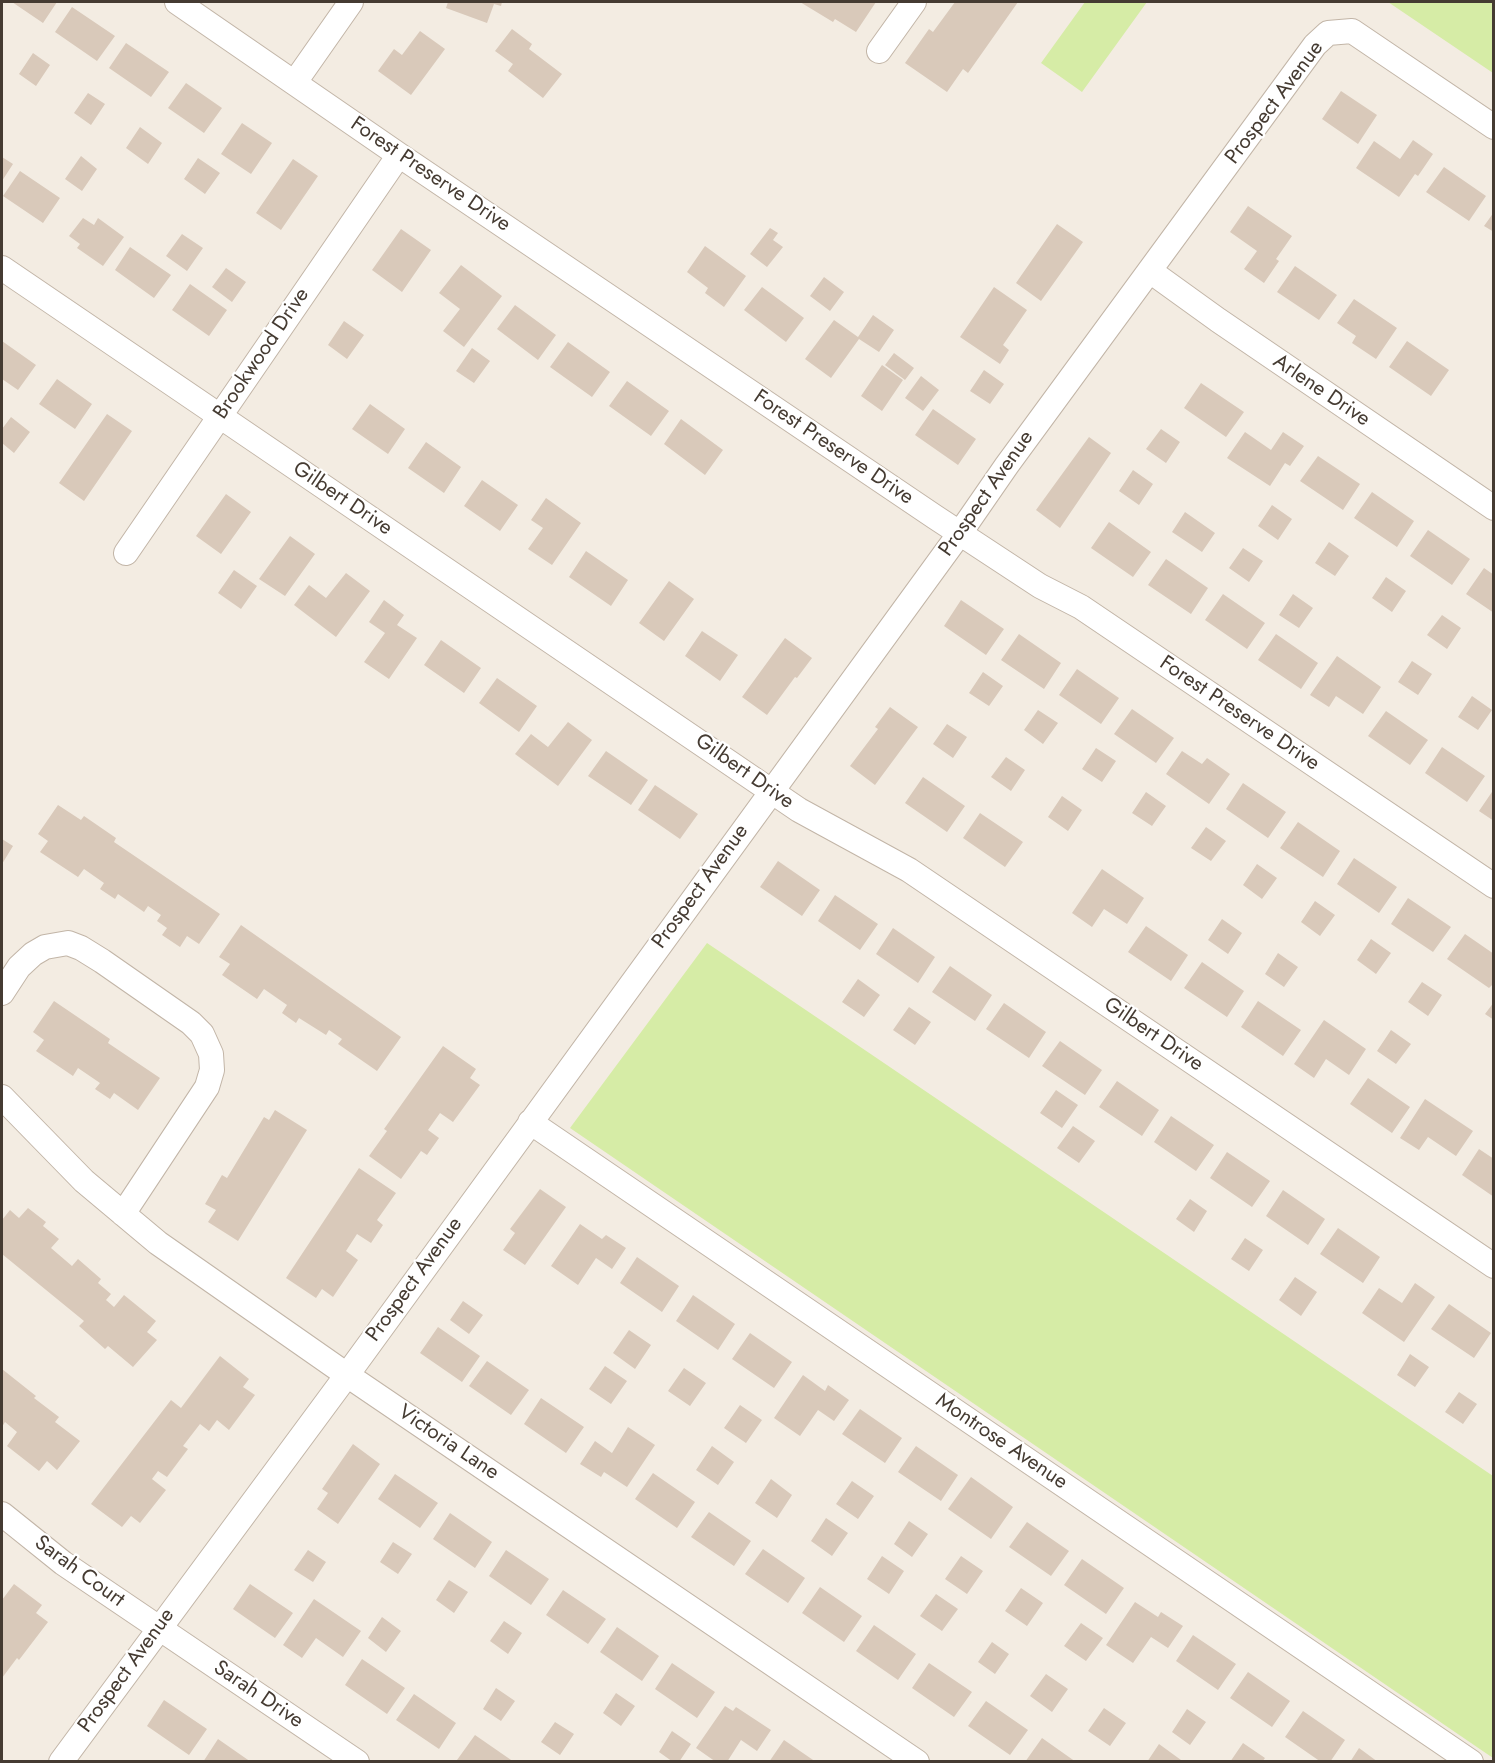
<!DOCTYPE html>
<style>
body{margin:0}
#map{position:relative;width:1495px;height:1763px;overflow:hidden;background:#f3ece2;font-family:Jost,sans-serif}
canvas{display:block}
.frame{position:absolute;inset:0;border:3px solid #453b32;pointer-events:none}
</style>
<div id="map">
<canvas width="1495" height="1763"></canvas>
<div class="frame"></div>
</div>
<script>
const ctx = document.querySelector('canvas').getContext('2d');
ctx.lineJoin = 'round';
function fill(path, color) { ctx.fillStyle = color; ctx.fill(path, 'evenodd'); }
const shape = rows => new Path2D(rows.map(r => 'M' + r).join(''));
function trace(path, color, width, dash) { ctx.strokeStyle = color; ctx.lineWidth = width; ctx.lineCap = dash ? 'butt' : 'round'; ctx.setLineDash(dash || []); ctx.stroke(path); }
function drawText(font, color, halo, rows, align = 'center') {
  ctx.font = font + ' Jost,sans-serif'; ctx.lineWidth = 4.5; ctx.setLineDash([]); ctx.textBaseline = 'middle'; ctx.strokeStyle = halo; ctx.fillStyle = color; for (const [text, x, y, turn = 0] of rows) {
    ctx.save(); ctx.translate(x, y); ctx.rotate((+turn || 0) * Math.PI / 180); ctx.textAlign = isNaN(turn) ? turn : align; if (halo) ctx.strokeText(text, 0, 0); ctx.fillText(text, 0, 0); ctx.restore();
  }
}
fill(shape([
 [1085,2,1147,2,1082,92,1041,63],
 [1388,2,1493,2,1493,73],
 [707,943,1493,1476,1493,1758,570,1128]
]), '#d6eca6');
fill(shape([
 [12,2,57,2,43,23],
 [448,2,502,2,501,6,494,4,487,23,446,8],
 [800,2,876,2,856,32,835,19,833,22],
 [955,2,1018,2,968,73,963,69,947,92,905,63,929,29,933,32],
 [72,7,115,36,97,61,55,32],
 [512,29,532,44,529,49,562,74,543,98,508,71,513,64,495,51],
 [420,31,445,49,411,95,378,71,394,49,402,55],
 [126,43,169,72,151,97,109,68],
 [33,53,50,65,36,86,19,74],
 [186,83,222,108,204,133,168,108],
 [1341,91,1377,115,1358,144,1322,119],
 [88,93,105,104,91,125,74,113],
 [242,123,272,143,251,174,221,154],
 [140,127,162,143,148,164,126,148],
 [1413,140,1433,154,1418,176,1415,174,1399,197,1356,168,1374,141,1400,159],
 [81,156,97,169,82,191,65,179],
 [2,157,13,164,2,181],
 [198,158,220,173,205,194,184,179],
 [293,159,318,176,281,230,256,213],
 [1444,167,1486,196,1469,221,1426,192],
 [20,171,60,198,43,223,3,196],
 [1248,206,1292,236,1276,259,1279,261,1264,283,1244,269,1257,251,1230,232],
 [1494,212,1494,232,1484,226],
 [83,218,94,225,98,218,124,237,103,266,77,248,80,244,69,236],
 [1057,224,1083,242,1041,301,1016,283],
 [770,228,778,233,773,240,783,247,767,267,750,254],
 [401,229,431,250,402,292,372,270],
 [182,234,203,248,187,271,166,256],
 [705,246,746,276,724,307,705,293,708,288,687,272],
 [130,247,171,275,154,298,115,270],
 [461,265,502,296,464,347,443,331,460,309,439,293],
 [1295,266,1337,295,1319,320,1277,292],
 [226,268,246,282,232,302,212,287],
 [824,277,844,292,830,311,810,296],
 [190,284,227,310,209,336,172,310],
 [762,287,804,318,786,342,744,310],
 [994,287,1027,310,1003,345,1009,350,1000,364,960,337],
 [1354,299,1397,328,1376,359,1352,343,1356,336,1337,323],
 [515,305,556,335,538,360,497,329],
 [873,315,894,330,879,352,859,339,831,378,805,359,834,320,858,337],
 [344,321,364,335,347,359,328,345],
 [2,341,36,365,18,390,2,379],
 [1407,341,1449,370,1431,396,1389,367],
 [568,342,610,372,592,397,550,367],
 [472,348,490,361,474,383,456,371],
 [894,353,914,368,905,380,885,365],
 [882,365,903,380,882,411,861,396],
 [984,370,1004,384,990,404,970,391],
 [921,376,939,390,923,411,905,398],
 [57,379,92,404,75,429,39,404],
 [627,381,669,411,651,436,609,406],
 [1201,383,1244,412,1226,437,1184,408],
 [370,404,405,429,388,454,352,429],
 [933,409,976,439,958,465,915,435],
 [107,414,132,431,84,501,59,483],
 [11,417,30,432,14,453,2,443,2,429],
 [681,419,723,450,705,475,664,444],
 [1161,429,1180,442,1166,463,1146,449],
 [1245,432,1271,450,1283,432,1304,446,1290,466,1285,463,1270,486,1227,458],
 [1089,437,1111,453,1060,528,1036,510],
 [426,442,461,467,444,493,408,468],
 [1318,456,1360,484,1343,510,1300,481],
 [1133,470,1153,484,1139,505,1119,491],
 [482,480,518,505,500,531,464,506],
 [1372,492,1414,521,1397,547,1354,518],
 [226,494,251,512,221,554,196,536],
 [546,498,581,523,552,565,528,549,543,528,531,520],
 [1272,505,1292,519,1278,540,1258,526],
 [1185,512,1215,533,1202,552,1172,532],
 [1109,522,1151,552,1133,577,1091,548],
 [1428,530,1470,559,1452,585,1410,556],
 [290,536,315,554,285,596,259,579],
 [1329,542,1349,556,1335,576,1315,563],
 [1243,548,1263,561,1249,582,1229,568],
 [586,551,628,580,611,606,569,577],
 [1166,559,1208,588,1191,614,1148,585],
 [1484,568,1494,575,1494,613,1466,594],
 [234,570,257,586,241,609,218,593],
 [346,573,370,591,336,637,294,605,309,585,326,598],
 [1386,577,1406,591,1392,612,1372,598],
 [669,581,694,599,664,641,639,623],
 [1223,594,1265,623,1247,649,1205,620],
 [1293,594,1313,608,1299,628,1279,615],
 [384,600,404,615,397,625,417,638,389,679,364,662,385,633,369,622],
 [961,600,1004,629,986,655,944,626],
 [1442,615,1461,628,1447,649,1427,635],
 [702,631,738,655,720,681,685,656],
 [1019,634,1061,663,1044,689,1001,660],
 [1276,634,1318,663,1301,689,1258,660],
 [785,638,812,658,797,678,795,677,767,715,742,697],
 [441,640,481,668,464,693,424,665],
 [1337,656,1381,687,1363,714,1336,696,1329,707,1310,695],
 [1412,661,1432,674,1418,695,1398,682],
 [1077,669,1119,698,1101,724,1059,695],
 [983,672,1003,686,989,706,969,693],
 [497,678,537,706,519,732,479,703],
 [1472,696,1492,710,1478,730,1458,717],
 [890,707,918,727,875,785,850,766,878,729,875,727],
 [1132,709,1174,738,1156,763,1114,734],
 [1038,710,1058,723,1043,744,1024,730],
 [1386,711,1428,740,1410,765,1368,736],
 [568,722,592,740,558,786,515,754,531,734,548,747],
 [947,724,967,737,953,758,933,744],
 [1442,747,1485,776,1467,802,1425,773],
 [1096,748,1116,761,1102,782,1082,769],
 [606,751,648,780,631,805,588,776],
 [1182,751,1202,764,1207,758,1230,774,1209,804,1166,774],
 [1006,757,1025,770,1011,791,991,777],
 [923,777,965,806,947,832,905,803],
 [1243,783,1286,812,1268,838,1226,809],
 [655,785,698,814,680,839,638,810],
 [1494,789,1494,821,1479,811],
 [1146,792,1166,806,1152,826,1132,813],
 [1062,796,1082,810,1068,831,1048,817],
 [58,805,81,820,84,816,116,838,114,842,220,914,199,944,187,936,180,947,162,935,167,928,157,921,161,915,148,906,144,912,118,894,115,899,100,889,104,883,84,869,78,877,40,852,48,841,38,834],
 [980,813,1023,842,1005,867,963,838],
 [1298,822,1340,851,1323,877,1280,848],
 [1206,827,1226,841,1211,861,1191,848],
 [2,839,13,846,2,864],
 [1354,858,1397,887,1379,913,1337,884],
 [778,861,820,890,802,916,760,887],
 [1257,864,1277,878,1262,899,1243,885],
 [1102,869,1144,898,1127,924,1104,909,1092,927,1072,913],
 [835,895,878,924,860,950,818,921],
 [1408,898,1451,927,1433,952,1391,924],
 [1315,901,1335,915,1320,936,1301,922],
 [1222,919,1242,933,1228,954,1208,940],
 [241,925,401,1037,377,1071,338,1044,342,1039,329,1030,326,1035,299,1018,296,1023,282,1013,287,1005,264,989,257,999,222,975,230,964,219,957],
 [1146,926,1188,955,1171,981,1128,952],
 [893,928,935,957,918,983,876,954],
 [1465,934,1494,954,1494,983,1489,988,1447,959],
 [1371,939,1391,953,1376,974,1357,960],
 [1278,953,1298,967,1284,987,1265,974],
 [1202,962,1244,991,1227,1017,1184,988],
 [950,966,992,995,975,1021,932,992],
 [858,979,880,995,864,1017,842,1002],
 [1422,982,1442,995,1428,1016,1408,1002],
 [54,1001,110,1039,108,1043,160,1078,138,1110,114,1093,110,1099,95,1089,100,1083,78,1068,73,1076,36,1051,44,1040,33,1032],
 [1258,1001,1301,1030,1283,1056,1241,1027],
 [1494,1002,1494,1020,1485,1014],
 [1004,1003,1046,1032,1029,1058,986,1029],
 [909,1007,931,1022,915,1045,893,1030],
 [1324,1020,1366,1049,1349,1075,1326,1059,1314,1078,1294,1064],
 [1391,1030,1411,1044,1396,1064,1377,1051],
 [1060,1041,1102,1070,1085,1095,1042,1066],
 [443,1046,476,1069,470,1078,480,1085,453,1122,440,1113,428,1130,439,1138,427,1155,421,1151,401,1179,369,1156,387,1131,384,1129],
 [1368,1078,1410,1107,1392,1133,1350,1104],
 [1117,1081,1159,1110,1142,1136,1099,1107],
 [1056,1090,1078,1105,1062,1128,1040,1113],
 [1425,1099,1473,1131,1456,1156,1428,1137,1419,1150,1400,1138],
 [275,1110,307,1130,238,1241,208,1222,216,1210,205,1204,222,1175,227,1178,264,1117,269,1120],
 [1171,1116,1214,1145,1196,1171,1154,1142],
 [1073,1126,1095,1141,1079,1163,1057,1148],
 [1479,1149,1494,1159,1494,1197,1462,1175],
 [1227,1152,1270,1181,1252,1207,1210,1178],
 [359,1168,396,1193,377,1220,383,1225,371,1243,357,1234,346,1251,358,1260,333,1297,322,1289,316,1298,286,1278],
 [540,1189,566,1207,525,1265,503,1250,515,1233,510,1229],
 [1283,1190,1325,1219,1308,1245,1266,1216],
 [1190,1199,1207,1211,1194,1232,1176,1219],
 [28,1208,46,1222,43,1226,59,1239,51,1248,72,1266,78,1259,101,1279,98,1283,111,1294,106,1300,114,1307,124,1295,156,1321,147,1332,157,1340,133,1367,108,1346,105,1349,79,1326,84,1321,2,1254,2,1220,10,1210,19,1218],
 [580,1224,602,1239,606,1235,626,1248,612,1269,596,1258,578,1285,551,1266],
 [1338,1228,1380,1257,1363,1283,1320,1254],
 [1245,1238,1263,1250,1249,1271,1231,1259],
 [637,1257,679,1286,662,1312,620,1283],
 [1295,1277,1317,1292,1301,1316,1279,1300],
 [1415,1283,1435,1297,1404,1342,1362,1313,1379,1288,1402,1303],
 [693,1295,735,1324,718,1350,676,1321],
 [463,1301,483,1315,469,1334,450,1320],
 [1449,1304,1491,1333,1474,1358,1431,1329],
 [438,1327,480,1356,462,1382,420,1353],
 [629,1330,651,1345,635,1369,613,1353],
 [750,1333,792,1362,774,1388,732,1359],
 [1410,1354,1429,1367,1415,1387,1397,1375],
 [220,1356,249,1379,243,1387,255,1395,229,1430,217,1420,209,1431,200,1424,183,1446,188,1449,167,1477,158,1471,152,1479,166,1490,140,1523,131,1516,122,1527,91,1504,171,1400,181,1408],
 [487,1361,529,1390,511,1415,469,1386],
 [605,1366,627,1381,611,1404,589,1389],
 [684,1368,706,1383,690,1406,668,1391],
 [2,1369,36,1396,34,1398,59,1417,55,1422,80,1441,57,1470,47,1461,39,1471,7,1446,17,1432,5,1422,2,1427],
 [803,1375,825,1391,828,1385,849,1400,834,1421,818,1410,800,1436,774,1418],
 [1459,1392,1477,1404,1463,1424,1445,1412],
 [541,1398,584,1427,566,1453,524,1424],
 [740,1405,762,1420,746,1443,724,1428],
 [860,1409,902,1438,885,1463,842,1434],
 [628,1427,655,1445,627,1487,604,1472,601,1477,580,1464,595,1441,612,1453],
 [353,1444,380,1464,338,1524,317,1509,328,1493,322,1489],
 [712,1446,734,1462,718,1485,696,1470],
 [916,1446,958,1475,941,1501,898,1472],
 [653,1473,695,1502,677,1528,635,1499],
 [395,1474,438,1503,420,1528,378,1499],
 [971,1477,1013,1507,991,1539,948,1509],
 [771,1479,792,1495,777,1518,755,1503],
 [852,1481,874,1496,858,1519,836,1504],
 [709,1512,751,1541,734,1566,691,1537],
 [450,1513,492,1542,475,1568,433,1539],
 [826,1518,848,1533,832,1556,811,1541],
 [909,1521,928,1534,912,1557,894,1544],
 [1027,1522,1069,1551,1051,1576,1009,1547],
 [393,1542,412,1554,398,1574,380,1562],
 [763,1549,805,1578,788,1603,745,1574],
 [308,1550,326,1562,313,1582,294,1570],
 [506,1550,549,1579,531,1605,489,1576],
 [882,1556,904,1571,889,1594,867,1579],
 [961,1556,983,1571,967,1594,945,1579],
 [1082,1559,1124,1588,1106,1614,1064,1585],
 [449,1580,468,1592,454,1613,436,1600],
 [14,1584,42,1605,36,1613,48,1622,19,1660,17,1658,2,1678,2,1600],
 [250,1584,293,1613,275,1638,233,1609],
 [820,1587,862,1616,844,1642,802,1613],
 [1021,1588,1043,1603,1027,1626,1005,1611],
 [563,1590,606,1619,588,1644,546,1615],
 [936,1594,958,1609,942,1631,920,1616],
 [314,1599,361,1631,343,1657,316,1638,302,1658,283,1645],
 [1135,1602,1158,1617,1161,1612,1183,1626,1168,1648,1151,1637,1133,1663,1106,1645],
 [382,1617,401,1631,386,1652,368,1638],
 [504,1621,522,1633,508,1654,490,1641],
 [1081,1623,1103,1638,1086,1661,1064,1646],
 [874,1625,916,1654,898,1680,856,1651],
 [617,1627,659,1656,642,1681,600,1652],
 [1193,1635,1236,1664,1218,1690,1176,1661],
 [992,1642,1009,1654,995,1674,978,1662],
 [362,1659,405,1688,387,1714,345,1685],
 [672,1663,715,1692,697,1718,655,1689],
 [929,1663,972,1692,954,1717,912,1688],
 [1248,1672,1290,1701,1272,1727,1230,1698],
 [1046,1674,1068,1689,1052,1712,1030,1696],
 [496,1688,515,1701,501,1721,483,1709],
 [616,1693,635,1706,621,1726,603,1713],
 [414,1694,456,1723,439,1749,396,1720],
 [164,1700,207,1729,189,1755,147,1726],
 [986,1701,1028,1730,1010,1755,968,1726],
 [725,1706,733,1711,736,1707,771,1730,757,1751,741,1740,727,1762,716,1762,696,1748],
 [1104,1708,1126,1723,1110,1746,1088,1731],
 [1187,1709,1206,1722,1190,1745,1172,1732],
 [1303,1711,1345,1740,1330,1762,1321,1762,1285,1737],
 [555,1722,574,1734,560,1755,541,1742],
 [672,1731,691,1744,679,1762,673,1762,659,1752],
 [475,1735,514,1762,457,1760],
 [1042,1738,1076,1762,1025,1762],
 [218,1739,251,1762,203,1762],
 [784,1740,816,1762,769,1762],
 [1243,1743,1265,1758,1262,1762,1230,1762],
 [1159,1744,1181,1760,1180,1762,1147,1762],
 [1359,1748,1378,1762,1350,1762]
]), '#d9c9ba');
const minor = shape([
 [177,2,399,155,935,517,1040,586,1081,607,1494,886],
 [879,51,914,2],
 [295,82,351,2],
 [2,268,799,810,909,870,1494,1266],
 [1150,271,1218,320,1494,508],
 [126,553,399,155],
 [2,993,19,967,33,954,45,947,68,943,81,948,102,961,191,1023,202,1034,211,1054,212,1070,207,1087,123,1214],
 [2,1097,84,1181,158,1243,347,1375,917,1762],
 [530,1122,1471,1762],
 [2,1514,63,1563,357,1762],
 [61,1762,347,1375,960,533,1007,465,1315,45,1328,33,1352,31,1494,127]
]);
trace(minor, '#c2b5a7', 26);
trace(minor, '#fff', 24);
drawText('21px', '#453b32', '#fff', [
 ["Prospect Avenue",1275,103,-53],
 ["Forest Preserve Drive",430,175,34],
 ["Brookwood Drive",262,354,-56],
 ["Arlene Drive",1321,391,34],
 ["Forest Preserve Drive",833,448,34],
 ["Prospect Avenue",987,494,-55],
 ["Gilbert Drive",342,499,34],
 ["Forest Preserve Drive",1239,714,34],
 ["Gilbert Drive",744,772,35],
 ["Prospect Avenue",701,887,-54],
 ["Gilbert Drive",1153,1035,34],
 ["Prospect Avenue",415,1280,-54],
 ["Montrose Avenue",1001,1442,34],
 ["Victoria Lane",448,1443,34],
 ["Sarah Court",79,1572,36],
 ["Prospect Avenue",127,1671,-54],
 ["Sarah Drive",258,1695,34]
]);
</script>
